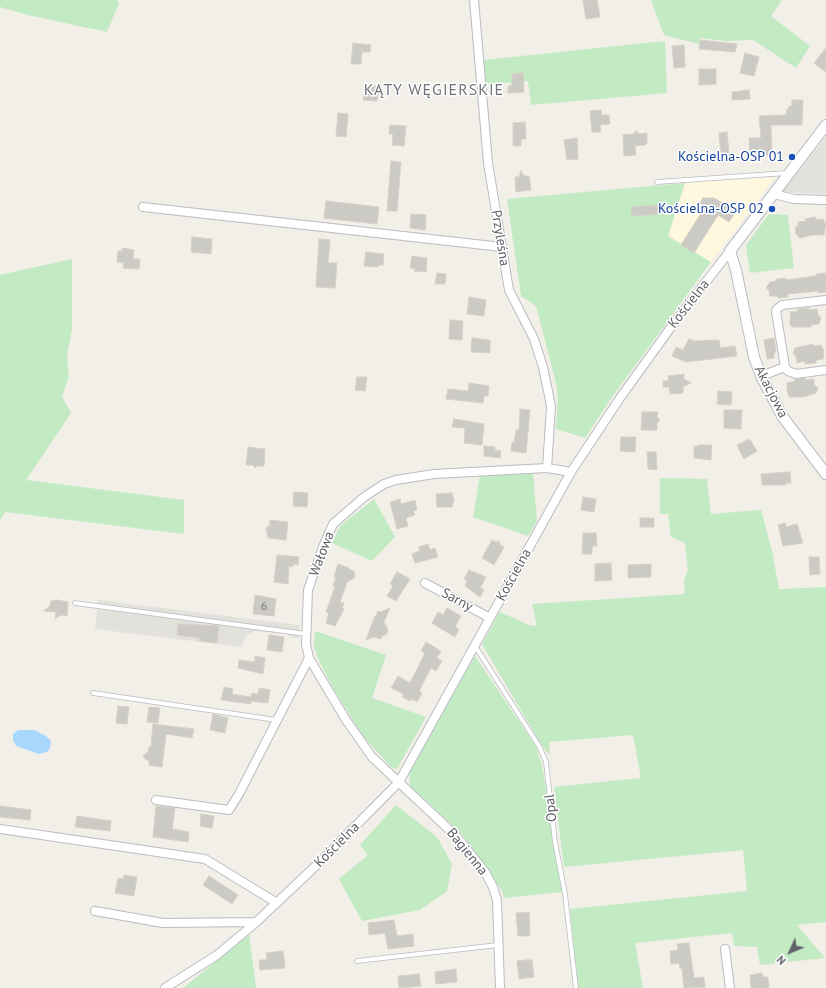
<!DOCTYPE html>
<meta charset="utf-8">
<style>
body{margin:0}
#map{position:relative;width:826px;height:988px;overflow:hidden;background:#f1efe7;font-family:"PT Sans",sans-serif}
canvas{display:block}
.north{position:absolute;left:770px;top:932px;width:40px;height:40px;-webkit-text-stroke:3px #fff;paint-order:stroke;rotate:226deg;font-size:11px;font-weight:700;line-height:16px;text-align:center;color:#5e6268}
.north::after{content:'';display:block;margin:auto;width:14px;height:18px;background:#5e6268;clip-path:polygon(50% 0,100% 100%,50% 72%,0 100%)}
</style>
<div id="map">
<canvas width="826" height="988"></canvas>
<div class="north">N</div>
</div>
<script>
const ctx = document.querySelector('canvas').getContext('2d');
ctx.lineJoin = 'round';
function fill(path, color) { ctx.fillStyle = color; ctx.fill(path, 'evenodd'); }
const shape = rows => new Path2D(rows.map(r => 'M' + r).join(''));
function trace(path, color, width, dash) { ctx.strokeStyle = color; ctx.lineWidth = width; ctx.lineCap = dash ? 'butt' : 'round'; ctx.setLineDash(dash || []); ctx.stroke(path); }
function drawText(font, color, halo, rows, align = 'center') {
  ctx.font = font + ' "PT Sans",sans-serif'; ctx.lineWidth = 3; ctx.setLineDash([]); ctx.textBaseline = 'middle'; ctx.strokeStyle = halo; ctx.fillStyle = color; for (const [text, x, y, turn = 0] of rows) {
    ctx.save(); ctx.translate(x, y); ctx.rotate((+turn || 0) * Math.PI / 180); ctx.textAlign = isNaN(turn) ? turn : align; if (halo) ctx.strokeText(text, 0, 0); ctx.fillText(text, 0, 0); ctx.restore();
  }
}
fill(shape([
 [775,177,711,262,668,236,685,183]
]), '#fff8de');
fill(shape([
 [826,137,826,194,782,192],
 [98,600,299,625,299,633,298,639,291,637,287,634,256,631,246,635,242,647,95,629]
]), '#e2e1db');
fill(shape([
 [0,0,117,0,119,3,107,32,28,15,0,7],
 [651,0,782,0,771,16,810,46,796,68,753,40,727,41,699,38,699,44,664,35],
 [665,41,667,93,531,105,528,81,483,85,483,60],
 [685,183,668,236,711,262,612,397,585,438,556,429,558,396,555,379,536,306,521,296,507,199],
 [769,214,788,215,794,268,750,273,746,245],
 [72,259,72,328,67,357,69,376,62,397,71,413,26,480,184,500,184,534,5,512,0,520,0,275],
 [533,474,537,521,528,536,473,517,480,475],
 [660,478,707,479,711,514,761,510,772,551,779,589,826,587,826,922,797,925,825,958,760,965,757,947,734,946,732,933,635,943,643,988,578,988,570,909,747,891,743,850,564,867,554,787,641,778,633,735,549,742,550,755,542,746,482,644,500,612,529,625,537,626,532,604,685,594,684,580,688,570,685,543,671,537,668,514,660,514],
 [374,499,395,537,372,561,332,543,340,526],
 [315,631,386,655,372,698,426,717,397,769,392,768,362,735,332,686,318,659,314,647],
 [475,656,536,747,542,765,563,892,503,898,503,892,462,834,410,786,409,773],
 [396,805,437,837,452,864,447,891,420,910,362,921,339,879,368,855,360,845],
 [249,935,256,988,183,988]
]), '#c2eac3');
fill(shape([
 [18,730,34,730,46,736,51,741,50,748,47,752,39,754,16,746,13,740,13,734]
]), '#a9d8ff');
const building = shape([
 [583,0,597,0,600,17,586,19,583,0],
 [700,40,737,44,735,52,699,49,700,40],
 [353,43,371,45,370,52,362,52,361,64,351,64,353,43],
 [684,45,685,67,674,68,672,46,684,45],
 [826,48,826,72,814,63,826,48],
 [745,53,759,57,754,76,740,73,745,53],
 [699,69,716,69,716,84,699,85,699,69],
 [523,73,524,92,508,93,508,86,512,85,512,74,523,73],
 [365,85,379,87,377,101,363,100,365,85],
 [749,90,750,99,732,100,732,92,749,90],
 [792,100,803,100,802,125,771,125,772,155,750,156,749,138,761,138,759,116,786,115,787,109,789,109,789,106,792,106,792,100],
 [601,110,602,115,609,115,610,124,600,125,601,132,592,132,590,111,601,110],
 [338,113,348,114,346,137,336,136,338,113],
 [525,122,526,139,521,139,521,146,513,146,513,123,525,122],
 [390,125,406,126,404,146,392,145,393,134,389,134,390,125],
 [636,131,639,134,647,133,647,143,645,145,635,146,636,155,624,156,623,135,634,134,636,131],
 [727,132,729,154,721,154,719,133,727,132],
 [577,138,578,159,567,160,564,140,577,138],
 [391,161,401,162,397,211,387,211,391,161],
 [521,171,524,176,529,176,531,190,516,192,515,177,519,177,521,171],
 [703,198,714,198,736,211,729,222,718,215,694,253,681,245,705,207,699,204,703,198],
 [326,201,379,207,377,224,324,218,326,201],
 [663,205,663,214,632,216,631,207,663,205],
 [411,214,426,215,425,230,410,228,411,214],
 [815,217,816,220,824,219,824,223,826,223,824,235,812,235,800,238,796,234,795,227,798,226,798,222,806,221,805,219,815,217],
 [192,237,212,239,211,254,191,252,192,237],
 [319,239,330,240,328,263,337,263,335,288,316,287,319,239],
 [122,248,134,250,133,259,140,259,139,269,123,268,124,263,117,262,118,251,122,251,122,248],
 [366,252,384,254,383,265,378,265,378,267,364,266,366,252],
 [412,256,427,258,426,272,414,271,415,269,410,268,412,256],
 [437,273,446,274,445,284,435,284,437,273],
 [826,273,826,292,819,293,818,291,788,294,788,297,778,298,778,296,770,296,769,290,766,288,770,282,776,281,776,279,786,278,786,280,816,276,816,274,826,273],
 [469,297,486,300,484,316,467,314,469,297],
 [809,308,809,310,817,309,818,315,821,318,819,324,811,325,811,327,792,327,789,322,791,319,790,312,798,311,798,309,809,308],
 [450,320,463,321,462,340,449,339,450,320],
 [472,338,490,340,490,353,471,352,472,338],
 [774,338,776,352,774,352,774,358,767,359,764,340,774,338],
 [689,339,695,341,719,340,720,348,735,346,737,356,686,362,672,356,676,347,683,350,689,339],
 [813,344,813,346,821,345,824,351,823,359,816,360,816,363,805,364,805,361,797,363,796,356,793,354,795,348,813,344],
 [684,374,684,379,691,383,683,387,683,393,670,394,669,387,663,387,663,381,669,381,668,376,684,374],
 [357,377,367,377,365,391,355,390,357,377],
 [805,378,806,380,814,379,814,385,818,388,816,393,803,397,789,397,787,390,787,383,795,381,795,379,805,378],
 [469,383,489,386,488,396,484,396,483,403,446,399,448,389,468,391,469,383],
 [718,391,732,392,731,405,717,404,718,391],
 [520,409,530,410,526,453,511,451,512,442,514,443,516,430,519,430,520,409],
 [724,410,742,410,741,429,724,428,724,410],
 [642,412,658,412,657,417,660,420,657,423,657,430,641,430,642,412],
 [454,419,484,424,482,445,464,443,465,428,452,427,454,419],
 [621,437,636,437,635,452,620,451,621,437],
 [747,440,750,440,757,451,744,459,737,445,747,440],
 [699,445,712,445,711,460,694,458,694,446,699,446,699,445],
 [484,446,495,447,495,450,501,451,500,458,484,456,484,446],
 [248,447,265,449,264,466,257,466,255,468,253,465,246,465,248,447],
 [647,452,656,452,657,470,648,469,647,452],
 [790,472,791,483,786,483,786,485,762,485,761,474,790,472],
 [294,492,308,493,307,507,293,506,294,492],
 [452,493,454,500,452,507,437,507,436,494,452,493],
 [583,497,596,499,594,512,581,510,583,497],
 [400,499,401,504,415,500,417,510,413,511,415,515,406,518,408,526,397,529,390,502,400,499],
 [640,518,654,518,654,527,640,527,640,518],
 [270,520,288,522,286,540,268,538,266,528,270,525,270,520],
 [785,523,786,527,797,524,803,543,783,546,778,525,785,523],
 [583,533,596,533,597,546,592,546,592,554,582,554,583,533],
 [492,540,496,542,499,541,500,545,504,547,494,565,482,558,492,540],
 [428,544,430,550,435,548,438,557,415,563,412,554,420,551,419,547,428,544],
 [277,555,299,557,298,565,293,564,293,567,289,566,288,584,274,582,277,555],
 [809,557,819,557,820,574,810,575,809,557],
 [611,563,612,580,595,581,595,564,611,563],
 [338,564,349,568,349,569,354,571,355,575,354,578,347,582,340,602,344,603,342,608,344,609,335,626,326,623,329,613,326,612,335,587,333,586,336,578,334,577,338,564],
 [651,564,651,577,628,578,628,565,651,564],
 [469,570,486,577,480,588,484,590,480,597,465,586,467,581,464,579,469,570],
 [397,572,410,579,396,601,387,596,393,586,390,584,397,572],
 [255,595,276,599,274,616,253,614,255,595],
 [57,600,68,602,67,616,61,615,55,619,56,612,44,611,50,606,51,601,57,600],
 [390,608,384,622,388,630,387,634,382,636,381,639,374,637,366,640,375,616,376,616,378,611,380,612,390,608],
 [447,608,461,616,455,627,459,629,455,637,432,623,438,612,443,615,447,608],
 [178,624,219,626,217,643,199,641,200,638,177,635,178,624],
 [269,635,284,637,282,652,267,650,269,635],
 [426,642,441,651,437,658,442,661,436,671,431,668,419,691,422,693,417,702,412,699,410,701,402,697,404,694,391,688,398,676,410,683,425,653,421,651,426,642],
 [255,656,265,658,263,674,238,668,239,660,255,662,255,656],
 [224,687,233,689,232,694,251,697,252,693,258,694,259,688,270,690,268,703,251,701,251,704,221,700,224,687],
 [118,706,129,707,127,724,116,723,118,706],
 [149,707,160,708,158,723,147,722,149,707],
 [213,714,228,718,225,733,210,730,213,714],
 [153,724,194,729,192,738,166,734,162,767,149,765,149,760,146,760,143,755,148,752,149,747,151,747,153,724],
 [0,806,31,810,30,820,0,817,0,806],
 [156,806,175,808,172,829,189,832,188,842,153,837,156,806],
 [201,814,214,816,212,828,200,826,201,814],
 [77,816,111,821,110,831,75,827,77,816],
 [124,875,137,877,134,896,115,893,118,878,123,879,124,875],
 [209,876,238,895,232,904,203,885,209,876],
 [529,912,530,936,518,936,516,913,529,912],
 [394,920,397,936,413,934,414,946,388,949,385,933,369,935,368,923,394,920],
 [689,943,694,978,704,977,705,987,684,988,682,968,680,969,679,963,671,964,670,951,678,950,677,944,689,943],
 [283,951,285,968,260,970,259,960,267,960,266,953,283,951],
 [526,960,532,960,534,977,519,979,517,961,526,960],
 [456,969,457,982,436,984,435,972,456,969],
 [762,973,763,977,768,977,769,988,751,988,750,975,762,973],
 [419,974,421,986,399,988,398,976,419,974]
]);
fill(building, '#cccac4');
trace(building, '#d7d1c4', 1);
const service = shape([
 [657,182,787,173],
 [75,603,306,634],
 [475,646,539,746,546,762,555,842,565,894,576,988],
 [93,693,276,720],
 [357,961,498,945]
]);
const minor = shape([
 [474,0,488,163,509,290,534,339,543,367,549,396,551,407,547,468],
 [774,194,794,199,826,200],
 [143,207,502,247],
 [826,300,782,305,777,309,776,311,785,367,788,371,796,374,826,370],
 [761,376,785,367],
 [425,583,490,618],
 [156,800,229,810,239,794,309,658],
 [0,829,205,859,277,903],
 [95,911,163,923,256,922],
 [725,949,730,988],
 [165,988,217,955,253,925,321,861,399,782,571,472,620,398,674,323,730,251],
 [500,988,497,900,493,887,485,872,457,837,372,757,346,720,309,658,306,644,308,590,323,547,333,524,364,497,384,484,396,480,434,474,547,468,571,472]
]);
const tertiary = shape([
 [826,125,730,251,736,270,754,357,761,376,782,416,826,474]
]);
trace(service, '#b9bcc1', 5.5);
trace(minor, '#b9bcc1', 10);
trace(tertiary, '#b9bcc1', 12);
trace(service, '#fff', 4);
trace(minor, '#fff', 8);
trace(tertiary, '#fff', 10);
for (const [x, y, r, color] of [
 [792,157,4,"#1a4fb4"],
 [772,209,4,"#1a4fb4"]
]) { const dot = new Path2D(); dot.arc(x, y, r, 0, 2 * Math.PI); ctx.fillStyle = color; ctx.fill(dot); trace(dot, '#fff', 1.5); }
drawText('12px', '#7a7c7f', null, [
 ["6",264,607]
]);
drawText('14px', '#164399', '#fff', [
 ["Kościelna-OSP 01",784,157],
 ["Kościelna-OSP 02",764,209]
], 'right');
drawText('14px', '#5e6268', '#fff', [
 ["Przyleśna",500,238,81],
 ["Kościelna",689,304,-52],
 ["Akacjowa",771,392,63],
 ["Wałowa",322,554,-69],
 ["Kościelna",514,575,-61],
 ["Sarny",457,600,28],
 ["Opal",551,808,-96],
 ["Kościelna",337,845,-45],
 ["Bagienna",467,852,51]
]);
ctx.letterSpacing = '1px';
drawText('16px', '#6f747a', '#fff', [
 ["KĄTY WĘGIERSKIE",434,90]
]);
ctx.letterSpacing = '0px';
</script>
